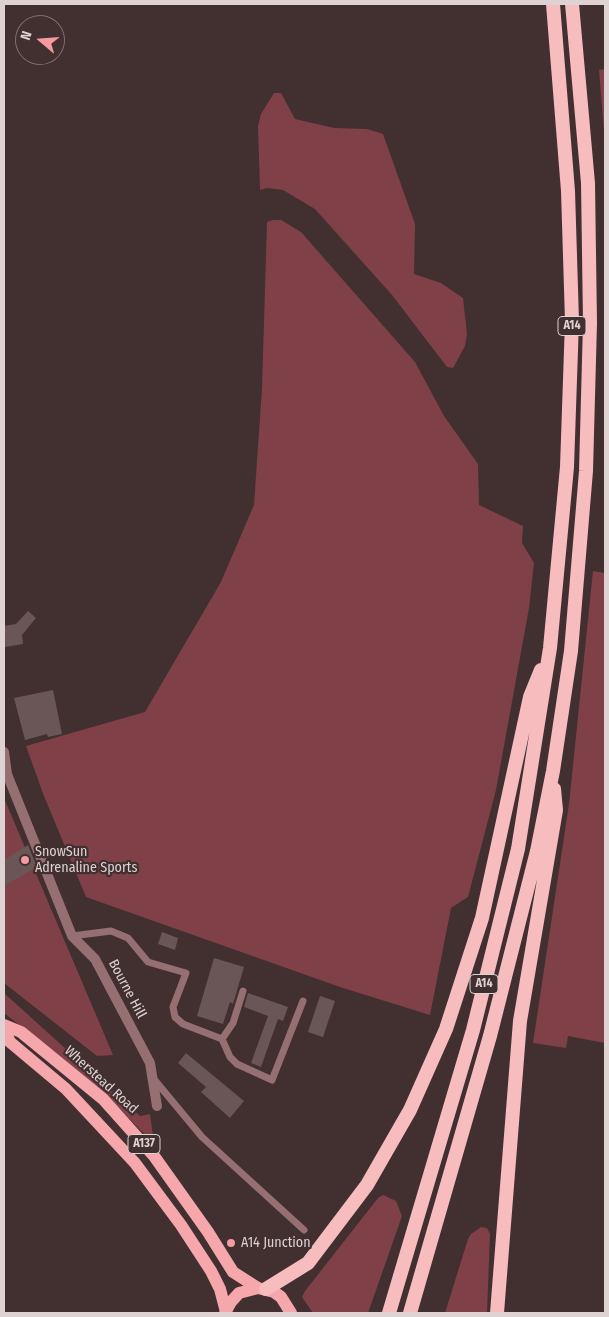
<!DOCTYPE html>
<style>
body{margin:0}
#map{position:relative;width:609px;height:1317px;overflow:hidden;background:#422f30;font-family:"Fira Sans Condensed",sans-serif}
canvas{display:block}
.frame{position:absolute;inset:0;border:5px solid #ded2d2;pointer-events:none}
.north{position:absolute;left:15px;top:15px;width:50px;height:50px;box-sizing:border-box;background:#422f30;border:1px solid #807071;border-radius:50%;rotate:288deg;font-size:14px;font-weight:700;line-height:20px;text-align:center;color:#ded2d2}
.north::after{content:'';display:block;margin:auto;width:18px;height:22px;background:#f49aa1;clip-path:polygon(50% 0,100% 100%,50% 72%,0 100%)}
</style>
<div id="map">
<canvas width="609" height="1317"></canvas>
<div class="frame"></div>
<div class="north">N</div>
</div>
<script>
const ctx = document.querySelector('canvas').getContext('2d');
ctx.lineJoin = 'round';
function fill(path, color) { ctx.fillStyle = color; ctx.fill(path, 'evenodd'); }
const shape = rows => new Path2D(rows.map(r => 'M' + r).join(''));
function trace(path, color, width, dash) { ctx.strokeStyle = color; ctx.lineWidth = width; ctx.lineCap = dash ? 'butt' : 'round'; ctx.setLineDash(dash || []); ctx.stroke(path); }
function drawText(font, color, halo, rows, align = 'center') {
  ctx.font = font + ' "Fira Sans Condensed",sans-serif'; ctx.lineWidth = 4.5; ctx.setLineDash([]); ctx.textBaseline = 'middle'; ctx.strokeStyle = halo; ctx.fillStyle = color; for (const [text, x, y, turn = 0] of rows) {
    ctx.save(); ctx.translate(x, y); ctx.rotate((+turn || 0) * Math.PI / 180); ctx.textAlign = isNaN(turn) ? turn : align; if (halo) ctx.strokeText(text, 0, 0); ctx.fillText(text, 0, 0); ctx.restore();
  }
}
fill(shape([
 [605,69,605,143,599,70],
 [274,93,281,93,295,119,334,128,367,129,383,134,415,224,414,274,441,283,463,298,467,334,465,346,453,368,447,367,392,295,315,209,283,190,267,188,260,190,258,126,261,114],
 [273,220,281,220,301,232,415,362,444,416,478,464,479,505,523,526,522,543,534,563,529,608,496,790,468,897,451,908,430,1015,340,987,86,897,44,796,26,746,145,712,221,582,254,505,262,388,267,222],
 [593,571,605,573,605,1043,568,1036,566,1048,533,1043,569,804],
 [4,798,113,1055,97,1056,4,983],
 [4,993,140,1116,150,1114,154,1144,107,1096,52,1050,4,1013],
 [383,1195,396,1201,402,1216,368,1313,313,1313,302,1297,305,1291,378,1198],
 [481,1227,487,1228,490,1234,487,1313,445,1313,468,1239,471,1234]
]), '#7f4147');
fill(shape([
 [28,611,36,618,22,635,23,644,5,647,4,626,16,624],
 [53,690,62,734,48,737,47,734,25,740,14,698],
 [28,845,37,867,4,886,4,860],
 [162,932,178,938,175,950,158,944],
 [214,958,244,967,233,1004,230,1002,223,1024,197,1016],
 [248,993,288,1007,283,1021,278,1019,261,1067,251,1063,268,1016,244,1007],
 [320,996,335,1001,323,1037,308,1032],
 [186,1053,244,1101,230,1118,201,1092,206,1087,178,1063]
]), '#6a5657');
trace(shape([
 [72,936,111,931,128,938,148,962,186,973,173,1007,175,1017,183,1024,222,1039,230,1057,237,1064,272,1080,303,1001],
 [222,1039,233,1023,243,991],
 [153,1078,202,1137,304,1230]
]), '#956f71', 7);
trace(shape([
 [4,752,7,774,72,936,95,959,150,1063,157,1106]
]), '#956f71', 10);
trace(shape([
 [4,1025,21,1032,103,1099,154,1156,208,1232,233,1272,258,1288],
 [4,1029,10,1042,66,1089,135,1163,181,1225,211,1271,220,1289,226,1312],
 [225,1313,231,1302,239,1293,258,1288,274,1292,281,1297,291,1313]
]), '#f5a7ac', 12);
trace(shape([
 [266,1289,308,1263,367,1185,410,1110,446,1029,482,918,530,697,541,670],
 [389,1313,473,1030,518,849,550,648,567,467,572,321,568,191,553,4],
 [410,1313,490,1036,537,851,553,771,571,651,586,471,590,323,588,183,572,4],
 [497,1313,520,1021,556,810,554,789]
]), '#f6bcbe', 14);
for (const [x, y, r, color] of [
 [25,860,5,"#f49aa1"],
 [231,1243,5,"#f49aa1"]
]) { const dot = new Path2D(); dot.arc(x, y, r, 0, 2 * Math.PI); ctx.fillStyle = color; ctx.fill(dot); trace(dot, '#422f30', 2); }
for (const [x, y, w] of [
 [572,326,28],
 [484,984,28],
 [144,1144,32]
]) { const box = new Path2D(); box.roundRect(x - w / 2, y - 9.5, w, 19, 4); ctx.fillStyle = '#422f30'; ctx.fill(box); trace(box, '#ded2d2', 1); }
drawText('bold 12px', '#ded2d2', null, [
 ["A14",572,326],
 ["A14",484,984],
 ["A137",144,1144]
]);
drawText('14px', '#ded2d2', '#422f30', [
 ["SnowSun",35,852],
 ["Adrenaline Sports",35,868],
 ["A14 Junction",241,1243]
], 'left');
drawText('14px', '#ded2d2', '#422f30', [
 ["Bourne Hill",127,989,62],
 ["Wherstead Road",101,1080,42]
]);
</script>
